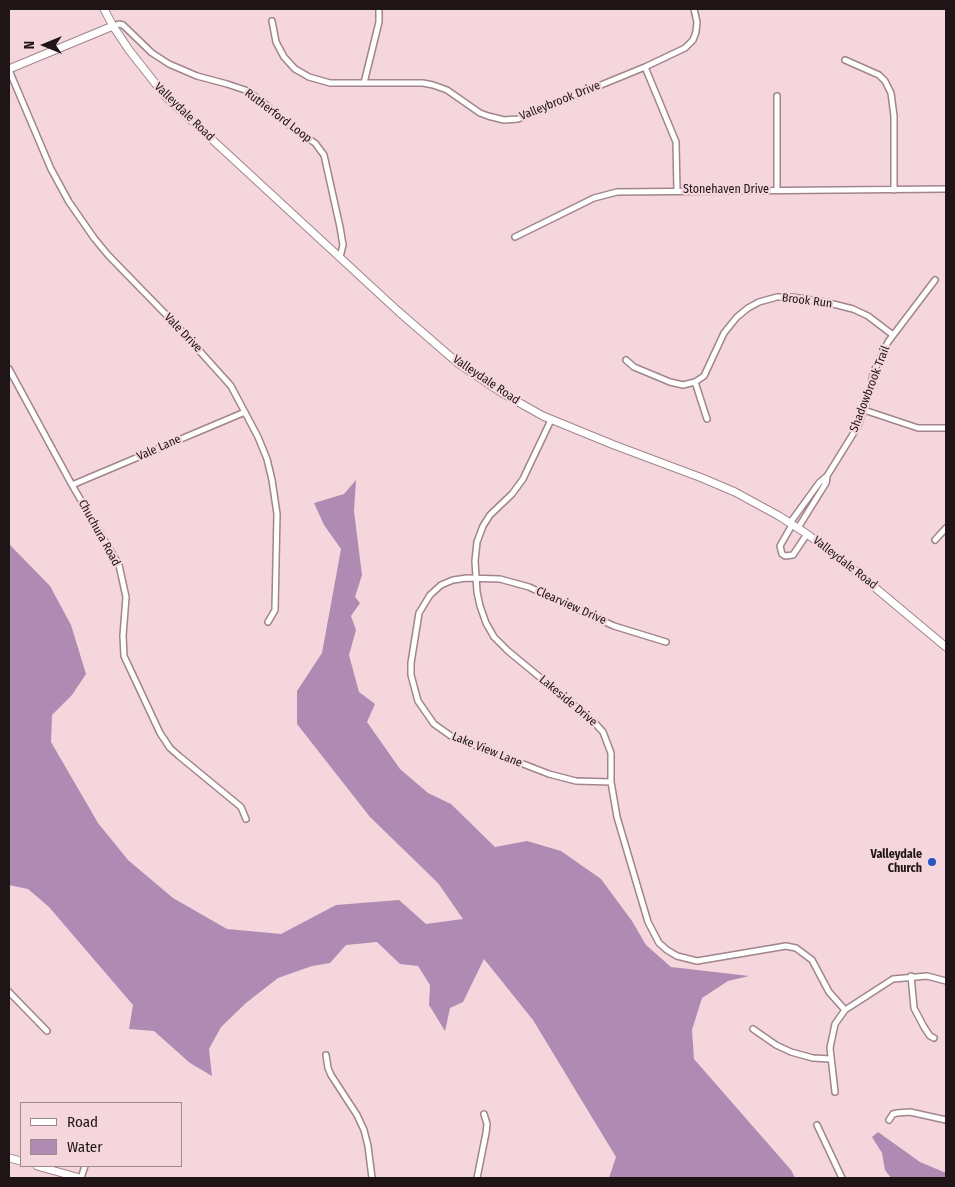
<!DOCTYPE html>
<style>
body{margin:0}
#map{position:relative;width:955px;height:1187px;overflow:hidden;background:#f4d6dc;font-family:"Fira Sans Condensed",sans-serif}
canvas{display:block}
.frame{position:absolute;inset:0;border:10px solid #1f1517;pointer-events:none}
.legend{position:absolute;left:20px;top:1102px;width:162px;height:65px;box-sizing:border-box;background:#f4d6dc;border:1px solid #9f898d;margin:0;padding:6px 9px;list-style:none;font-size:15px;color:#1f1517}
.legend li{display:flex;align-items:center;gap:10px;height:25px}
.legend b{width:25px;border:1px solid #9f898d}
.north{position:absolute;left:20px;top:20px;width:50px;height:50px;-webkit-text-stroke:4px #f4d6dc;paint-order:stroke;rotate:270deg;font-size:14px;font-weight:700;line-height:20px;text-align:center;color:#1f1517}
.north::after{content:'';display:block;margin:auto;width:18px;height:22px;background:#1f1517;clip-path:polygon(50% 0,100% 100%,50% 72%,0 100%)}
</style>
<div id="map">
<canvas width="955" height="1187"></canvas>
<div class="frame"></div>
<ul class="legend">
<li><b style="height:6px;background:#fff"></b>Road</li>
<li><b style="height:14px;background:#af8ab2"></b>Water</li>
</ul>
<div class="north">N</div>
</div>
<script>
const ctx = document.querySelector('canvas').getContext('2d');
ctx.lineJoin = 'round';
function fill(path, color) { ctx.fillStyle = color; ctx.fill(path, 'evenodd'); }
const shape = rows => new Path2D(rows.map(r => 'M' + r).join(''));
function trace(path, color, width, dash) { ctx.strokeStyle = color; ctx.lineWidth = width; ctx.lineCap = dash ? 'butt' : 'round'; ctx.setLineDash(dash || []); ctx.stroke(path); }
function drawText(font, color, halo, rows, align = 'center') {
  ctx.font = font + ' "Fira Sans Condensed",sans-serif'; ctx.lineWidth = 4.5; ctx.setLineDash([]); ctx.textBaseline = 'middle'; ctx.strokeStyle = halo; ctx.fillStyle = color; for (const [text, x, y, turn = 0] of rows) {
    ctx.save(); ctx.translate(x, y); ctx.rotate((+turn || 0) * Math.PI / 180); ctx.textAlign = isNaN(turn) ? turn : align; if (halo) ctx.strokeText(text, 0, 0); ctx.fillText(text, 0, 0); ctx.restore();
  }
}
fill(shape([
 [356,480,354,511,362,575,355,597,360,603,351,616,356,630,349,655,359,692,375,704,367,722,400,769,428,793,451,804,495,847,527,841,561,851,601,879,632,921,646,945,671,967,749,976,728,981,702,998,692,1030,694,1059,791,1170,795,1178,609,1178,616,1157,533,1020,484,959,463,1002,450,1008,445,1031,429,1005,430,985,418,966,400,964,377,942,346,945,330,963,312,966,278,978,246,1003,221,1027,209,1049,212,1076,190,1063,154,1031,129,1029,133,1005,49,907,28,889,9,885,9,544,50,586,71,625,86,674,72,695,52,715,51,742,98,823,128,860,173,898,227,929,281,934,336,905,399,900,426,924,463,919,438,883,370,817,297,724,297,691,322,653,341,549,324,525,314,503,344,494],
 [878,1132,920,1162,946,1173,946,1178,891,1178,885,1170,882,1153,872,1137]
]), '#af8ab2');
const street = shape([
 [272,21,276,42,284,57,295,69,309,77,330,83,423,83,433,85,447,90,480,113,488,116,504,120,518,119,645,67,685,48,693,40,696,32,697,22,694,9],
 [113,26,119,24,123,25,152,53,169,64,197,76,227,84,248,91,265,104,292,128,315,143,324,155,340,227,343,245,340,257],
 [845,60,879,75,885,81,891,93,894,116,894,190],
 [645,67,676,142,677,191],
 [9,70,51,169,69,202,94,238,108,255,179,328,231,386,258,437,267,459,272,480,277,514,275,610,268,622],
 [364,83,379,22,379,9],
 [777,96,777,190],
 [515,237,594,198,617,192,946,189],
 [626,360,634,367,670,382,683,385,695,382,704,376,724,333,737,317,748,308,759,302,777,297,792,297,825,302,853,309,868,316,893,335],
 [9,369,72,485,119,565,126,597,123,636,124,656,160,733,170,748,179,756,241,807,246,819],
 [695,382,707,419],
 [864,410,918,428,946,428],
 [551,420,523,479,512,494,490,515,483,526,477,542,475,561,477,592,480,606,486,623,494,637,508,651,593,721,603,732,611,753,611,782,617,817,648,922,659,943,667,950,677,956,697,961,786,946,796,948,812,960,829,992,845,1010],
 [72,485,245,412],
 [790,523,819,483,827,476,858,426,868,397,874,371,888,342,935,280],
 [792,525,780,546,782,554,785,556,793,555,807,534],
 [798,528,826,483,827,477],
 [935,540,946,528],
 [611,782,576,781,549,774,451,736,434,724,418,701,411,675,411,663,419,613,430,595,441,585,453,580,467,578,500,579,529,587,614,626,666,642],
 [911,976,914,1008,924,1027,930,1036,934,1038],
 [9,992,47,1031],
 [753,1029,776,1045,791,1052,813,1058,830,1059],
 [326,1055,328,1068,331,1075,357,1115,364,1130,368,1146,372,1178],
 [835,1092,830,1048,835,1024,845,1010,893,979,927,976,946,981],
 [889,1120,893,1114,897,1113,910,1112,946,1120],
 [817,1125,842,1178],
 [81,1178,85,1166],
 [477,1178,486,1133,487,1124,484,1114]
]);
const secondary = shape([
 [104,9,113,26,129,50,166,97,399,312,459,364,502,393,543,416,614,445,702,478,735,492,779,516,807,534,842,560,946,647],
 [9,69,113,26],
 [9,1158,21,1161],
 [37,1166,80,1178]
]);
trace(street, '#a0858b', 8);
trace(secondary, '#a0858b', 9);
trace(street, '#fff', 5);
trace(secondary, '#fff', 7);
for (const [x, y, r, color] of [
 [932,862,5,"#2556c4"]
]) { const dot = new Path2D(); dot.arc(x, y, r, 0, 2 * Math.PI); ctx.fillStyle = color; ctx.fill(dot); trace(dot, '#f4d6dc', 2); }
drawText('12px', '#1f1517', '#f4d6dc', [
 ["Valleybrook Drive",560,101,-22],
 ["Valleydale Road",184,112,44],
 ["Rutherford Loop",278,116,37],
 ["Stonehaven Drive",726,190],
 ["Brook Run",807,301,7],
 ["Vale Drive",183,333,46],
 ["Valleydale Road",486,380,34],
 ["Shadowbrook Trail",870,389,-69],
 ["Vale Lane",159,448,-24],
 ["Chuchura Road",99,533,61],
 ["Valleydale Road",845,563,38],
 ["Clearview Drive",571,606,24],
 ["Lakeside Drive",568,701,40],
 ["Lake View Lane",487,750,22]
]);
drawText('bold 12px', '#1f1517', '#f4d6dc', [
 ["Valleydale",922,855],
 ["Church",922,869]
], 'right');
</script>
